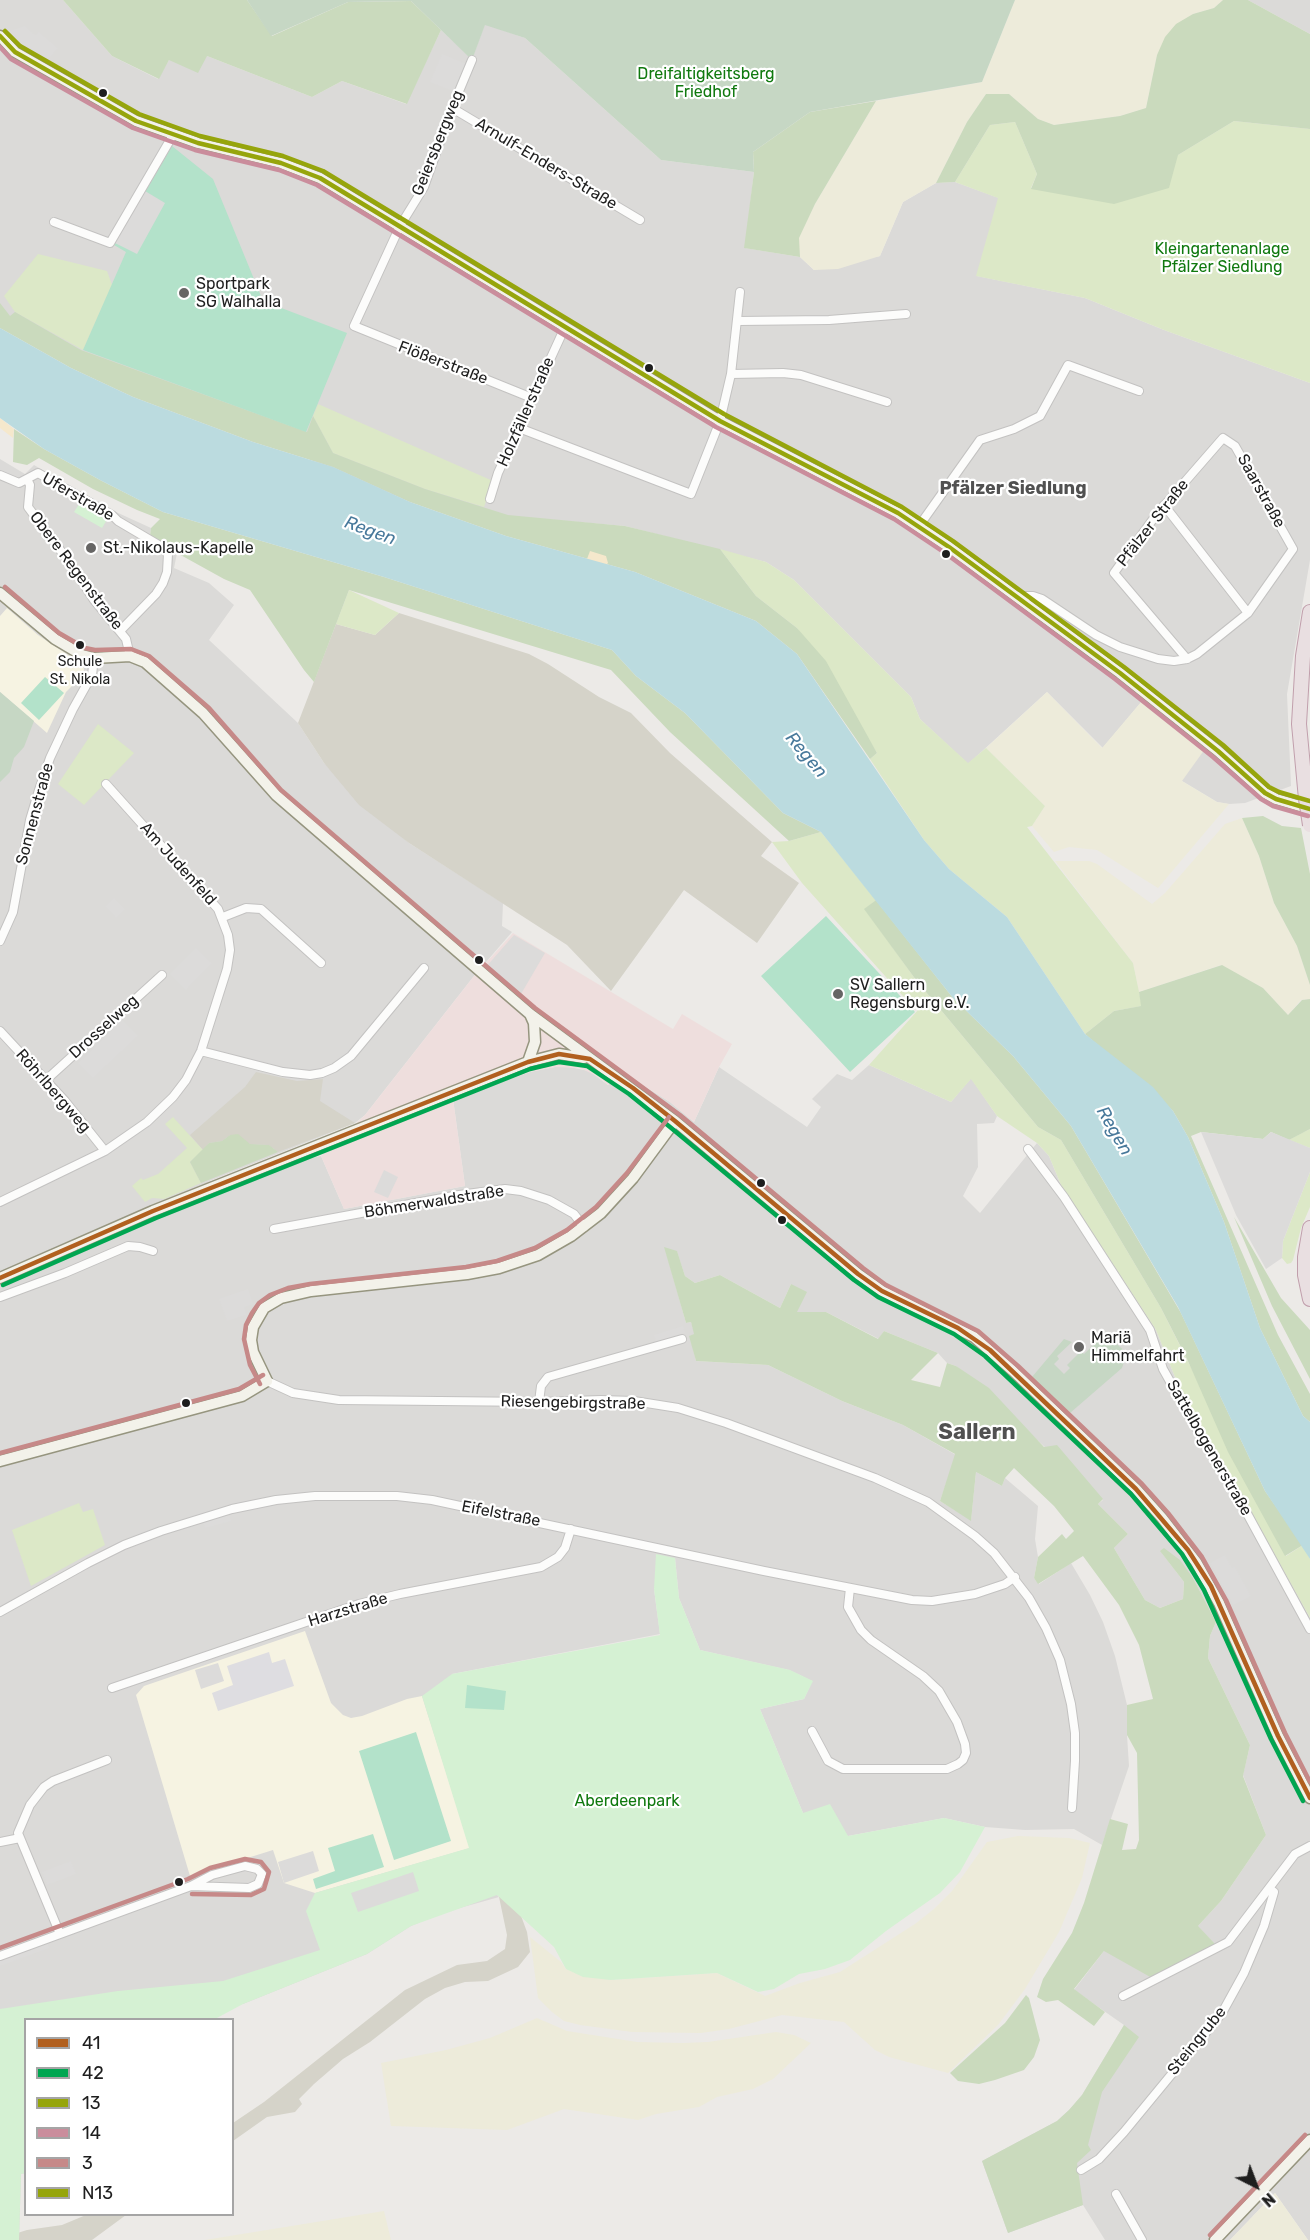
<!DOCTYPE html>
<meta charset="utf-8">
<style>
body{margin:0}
#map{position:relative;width:1310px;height:2240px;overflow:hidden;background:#eceae7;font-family:Rubik,sans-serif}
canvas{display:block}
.legend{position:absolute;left:24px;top:2018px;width:210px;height:198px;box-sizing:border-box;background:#fff;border:2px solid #a5a5a5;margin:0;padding:8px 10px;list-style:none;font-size:18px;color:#1e1e1e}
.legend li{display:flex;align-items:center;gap:12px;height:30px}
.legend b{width:30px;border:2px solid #a5a5a5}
.north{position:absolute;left:1226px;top:2156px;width:60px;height:60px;-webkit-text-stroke:4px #fff;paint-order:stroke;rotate:138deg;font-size:16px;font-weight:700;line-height:24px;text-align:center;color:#1e1e1e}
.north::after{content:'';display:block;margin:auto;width:21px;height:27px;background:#1e1e1e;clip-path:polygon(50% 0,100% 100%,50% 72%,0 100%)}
</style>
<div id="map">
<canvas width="1310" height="2240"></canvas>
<ul class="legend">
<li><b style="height:8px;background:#b1601f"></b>41</li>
<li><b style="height:8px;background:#00a651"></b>42</li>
<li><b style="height:8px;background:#96a50c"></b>13</li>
<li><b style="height:8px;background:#ca8d9c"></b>14</li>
<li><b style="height:8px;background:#c68988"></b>3</li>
<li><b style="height:8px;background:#96a50c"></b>N13</li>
</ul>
<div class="north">N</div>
</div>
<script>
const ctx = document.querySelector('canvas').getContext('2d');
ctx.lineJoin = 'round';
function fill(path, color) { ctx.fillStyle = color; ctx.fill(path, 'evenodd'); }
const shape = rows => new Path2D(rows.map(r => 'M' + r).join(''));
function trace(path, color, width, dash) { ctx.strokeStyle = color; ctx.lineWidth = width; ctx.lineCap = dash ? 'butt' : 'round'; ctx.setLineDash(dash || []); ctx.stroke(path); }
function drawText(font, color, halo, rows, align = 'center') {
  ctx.font = font + ' Rubik,sans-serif'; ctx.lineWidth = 4.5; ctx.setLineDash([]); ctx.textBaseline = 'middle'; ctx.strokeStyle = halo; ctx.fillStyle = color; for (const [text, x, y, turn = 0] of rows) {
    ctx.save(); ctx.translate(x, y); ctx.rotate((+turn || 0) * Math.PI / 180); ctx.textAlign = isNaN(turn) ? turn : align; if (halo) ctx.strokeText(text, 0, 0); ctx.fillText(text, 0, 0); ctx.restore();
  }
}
fill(shape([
 [0,0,63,0,112,56,158,79,169,60,207,56,312,97,342,81,406,104,441,30,472,59,485,24,525,38,661,160,754,172,745,248,800,257,814,270,880,256,903,202,936,183,955,182,999,198,977,276,1085,298,1164,330,1310,383,1310,560,1287,694,1291,786,1245,803,1229,804,1217,802,1182,781,1142,701,1103,748,1047,692,968,764,920,719,911,697,794,580,766,562,625,526,508,516,410,502,0,328],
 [1248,0,1310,0,1310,34],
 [0,459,25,474,34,465,116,512,151,528,150,536,177,553,174,568,209,583,234,605,209,640,298,723,324,763,409,843,503,903,502,926,512,932,474,976,365,1115,355,1123,207,1182,321,1156,344,1209,465,1186,453,1099,530,1072,555,1067,569,1067,589,1071,608,1085,623,1073,670,1102,694,1122,719,1067,807,1127,821,1107,812,1099,837,1074,852,1080,869,1065,951,1102,971,1078,997,1116,994,1123,977,1124,978,1167,963,1196,980,1213,1037,1143,1049,1156,1061,1185,1156,1330,1177,1382,1201,1428,1237,1487,1310,1618,1310,2240,1308,2240,1275,2193,1230,2240,1105,2240,1083,2205,1008,2233,982,2161,1057,2121,1069,2110,1082,2095,1124,2025,1074,1990,1104,1951,1216,1945,1197,1927,1221,1901,1266,1835,1243,1775,1250,1745,1208,1658,1210,1636,1216,1622,1193,1578,1161,1552,1184,1582,1183,1599,1160,1608,1145,1600,1114,1548,1128,1534,1098,1504,1103,1500,956,1366,947,1363,938,1353,884,1331,879,1339,826,1312,797,1313,791,1284,780,1308,720,1275,695,1283,685,1276,677,1252,665,1248,686,1323,691,1322,695,1334,690,1336,696,1361,768,1365,842,1401,903,1425,956,1455,940,1501,971,1520,976,1472,1002,1486,1005,1478,1038,1506,1035,1539,1038,1557,1034,1578,1039,1584,1071,1563,1090,1595,1103,1622,1115,1656,1127,1705,1127,1735,1129,1766,1102,1845,1074,1829,1025,1830,985,1827,944,1818,848,1836,803,1813,760,1709,804,1699,812,1681,789,1670,700,1650,679,1598,675,1558,654,1589,660,1634,452,1674,487,1883,499,1897,442,1913,411,1926,367,1954,243,2004,26,2020,26,2173,21,2174,19,2240,0,2240]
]), '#dbdad8');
fill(shape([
 [513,933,673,1029,682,1014,732,1044,719,1067,694,1122,670,1102,623,1073,608,1085,597,1076,580,1068,555,1067,530,1072,453,1099,465,1186,344,1209,321,1156,365,1115,474,976]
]), '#eededd');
fill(shape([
 [7,608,38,635,80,663,84,669,83,675,66,692,47,733,0,692,0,616],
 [305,1631,331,1703,343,1715,351,1718,362,1716,407,1699,422,1696,470,1848,315,1893,284,1883,273,1850,190,1876,136,1695,144,1686]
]), '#f6f3e2');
fill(shape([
 [399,613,529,654,548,664,599,697,631,713,670,753,772,842,761,856,799,883,757,943,684,890,611,991,567,945,409,843,359,805,324,763,298,723,336,624,375,635],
 [256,1072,297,1081,323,1079,320,1101,355,1123,278,1152,269,1145,250,1144,230,1135,222,1141,209,1143,203,1150,190,1135,245,1087],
 [510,1886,527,1932,530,1952,518,1967,488,1981,465,1982,445,1988,425,1999,370,2042,343,2059,314,2084,299,2099,302,2104,295,2112,267,2117,233,2141,233,2123,264,2102,405,1990,457,1965,487,1961,505,1949,507,1935,499,1897],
 [86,2215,126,2215,92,2240,6,2240,8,2236,27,2230,62,2225]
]), '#d5d3c9');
fill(shape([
 [1015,0,1223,0,1214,8,1193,14,1157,55,1146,108,1120,116,1054,125,1038,119,1009,94,986,94,967,122,936,183,903,202,880,256,838,269,814,270,800,257,798,238,815,204,876,101,982,82],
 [1047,692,1102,748,1142,701,1205,749,1182,781,1217,802,1229,804,1158,888,1097,850,1069,847,1054,852,1032,826,1045,806,986,748],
 [1242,818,1259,856,1274,903,1297,946,1310,985,1310,999,1301,1000,1288,1015,1263,988,1221,965,1139,992,1133,963,1055,861,1089,861,1097,864,1152,904,1165,893,1225,824],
 [1018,1836,1069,1838,1090,1843,1082,1878,1059,1932,1025,1989,998,2025,948,2073,889,2057,875,2050,844,2022,782,2015,729,2029,701,2033,632,2032,580,2025,564,2021,552,2012,538,1998,530,1937,561,1962,566,1969,611,1980,717,1973,765,1996,800,1983,840,1972,915,1924,934,1909,952,1891,987,1842],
 [537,2018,567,2031,637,2042,683,2043,708,2042,776,2032,794,2035,811,2043,773,2079,753,2089,717,2097,699,2107,656,2114,638,2120,564,2109,507,2130,391,2126,381,2063,446,2050,490,2038],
 [1275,2193,1308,2240,1230,2240],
 [384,2211,391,2240,201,2240,205,2240]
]), '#edebda');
fill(shape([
 [1234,121,1310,129,1310,383,1164,330,1085,298,976,276,998,198,955,182,990,125,1015,122,1037,174,1031,188,1178,155],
 [38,254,107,271,112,285,83,350,15,312,4,296],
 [318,404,493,481,484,507,425,489,333,453,313,416],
 [720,549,766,562,794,580,911,697,920,719,968,763,986,748,1045,806,1032,826,1027,827,1133,963,1142,1006,1114,1011,1085,1034,1007,917,949,869,924,840,870,759,877,753,797,628,756,596],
 [349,590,399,613,375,635,336,624],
 [98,724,134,753,84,805,58,784],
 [821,832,876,900,865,909,916,980,1038,1127,1061,1140,1161,1308,1286,1556,1303,1545,1310,1559,1310,1618,1237,1487,1201,1428,1177,1382,1156,1330,1061,1185,1049,1156,1037,1143,997,1116,971,1079,951,1102,869,1065,918,1010,902,995,802,883,772,842,789,841],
 [173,1117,203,1150,190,1162,201,1183,164,1199,152,1198,145,1202,132,1186,141,1178,143,1180,158,1174,187,1148,165,1124],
 [1310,1129,1310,1148,1289,1140,1298,1135],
 [1310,1172,1310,1207,1301,1228,1293,1260,1291,1263,1287,1264,1282,1258,1283,1241],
 [79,1503,83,1512,93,1509,105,1545,31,1586,12,1530]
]), '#dce8c7');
fill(shape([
 [63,0,247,0,272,36,348,2,411,1,441,30,407,104,342,81,312,97,207,56,198,73,169,60,159,79,112,56],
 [1223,0,1248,0,1310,34,1310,129,1234,121,1178,155,1169,188,1114,204,1031,189,1037,174,1015,122,990,125,955,182,936,183,967,122,986,94,1009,94,1038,119,1054,125,1120,116,1146,108,1157,55,1165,37,1176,24,1193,14,1214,8],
 [876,101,815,204,799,238,800,257,744,248,754,172,753,152,810,112],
 [0,303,10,316,15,312,81,350,307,432,313,416,333,453,425,489,508,515,625,526,720,549,756,596,797,628,826,661,877,753,870,759,797,654,756,621,635,572,506,536,410,502,333,467,253,442,133,397,71,368,0,328],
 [14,429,44,449,100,480,163,512,384,577,612,650,636,676,685,713,783,813,821,832,789,841,670,732,611,670,349,590,314,682,304,670,250,590,224,579,177,553,150,536,151,528,160,519,137,510,93,489,39,458,27,465,13,462],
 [1263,816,1282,826,1301,828,1310,874,1310,985,1297,946,1274,903,1259,856,1242,818],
 [876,900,953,998,1013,1056,1071,1126,1181,1313,1265,1491,1303,1545,1285,1556,1228,1452,1187,1359,1161,1308,1061,1140,1038,1127,916,980,864,909],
 [1222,965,1263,988,1288,1015,1302,1000,1310,999,1310,1129,1289,1140,1271,1132,1263,1139,1201,1132,1191,1136,1278,1335,1310,1394,1310,1422,1303,1416,1260,1328,1224,1222,1188,1137,1173,1111,1085,1034,1114,1011,1141,1006,1139,992],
 [238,1134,250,1144,269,1145,278,1152,201,1183,190,1162,209,1143,222,1141,230,1135],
 [1234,1217,1281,1298,1310,1330,1310,1379,1272,1306],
 [664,1247,677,1251,685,1276,695,1283,720,1275,780,1308,791,1284,807,1292,797,1312,826,1312,878,1339,884,1331,938,1353,911,1380,940,1387,947,1363,956,1366,989,1388,1044,1447,1057,1445,1103,1499,1098,1504,1128,1534,1114,1548,1145,1600,1160,1608,1183,1599,1184,1582,1160,1551,1164,1548,1180,1560,1193,1578,1216,1622,1210,1636,1208,1658,1250,1745,1243,1776,1266,1835,1221,1901,1198,1926,1217,1946,1152,1978,1104,1951,1074,1989,1105,2012,1094,2026,1058,2000,1046,2002,1037,1997,1043,1979,1072,1933,1084,1903,1110,1819,1128,1824,1122,1850,1136,1849,1139,1840,1137,1753,1127,1735,1127,1705,1153,1699,1139,1645,1119,1605,1083,1556,1038,1584,1034,1578,1038,1557,1062,1534,1066,1539,1074,1531,1054,1506,1014,1468,1005,1478,1002,1486,976,1472,971,1521,940,1501,955,1454,903,1425,842,1401,768,1365,696,1361,689,1336,694,1334,691,1322,686,1323],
 [1026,1995,1029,1998,1040,2040,1034,2057,1024,2070,995,2080,979,2084,958,2081,950,2073,1005,2023],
 [1124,2025,1139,2037,1102,2092,1088,2145,1091,2150,1077,2163,1083,2205,1008,2233,982,2161,1057,2121,1069,2110,1082,2095]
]), '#cadabd');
fill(shape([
 [0,418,14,429,13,438,0,428],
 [590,551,606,556,608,563,604,567,587,559]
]), '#f5e8cc');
fill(shape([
 [247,0,1015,0,982,82,810,112,753,152,754,172,661,160,525,38,485,25,472,60,411,1,348,2,271,36],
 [0,692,34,721,24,747,14,758,10,772,0,782],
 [1105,1334,1127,1353,1122,1368,1070,1413,1032,1377,1064,1339,1072,1342,1057,1356,1059,1359,1054,1364,1064,1374,1070,1368,1067,1365,1081,1351,1084,1354]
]), '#c6d7c4');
fill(shape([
 [81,501,108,518,102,528,74,512],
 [656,1554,675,1558,679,1598,700,1650,790,1670,813,1681,804,1699,760,1709,803,1813,830,1804,848,1836,944,1818,985,1827,960,1872,940,1893,886,1931,850,1960,825,1969,799,1974,774,1989,758,1992,717,1973,611,1980,583,1977,566,1969,554,1947,497,1895,411,1926,367,1954,243,2004,215,2019,26,2020,26,2173,21,2174,19,2240,0,2240,0,2009,118,1991,223,1981,320,1950,306,1911,315,1893,469,1848,422,1696,452,1674,660,1635,654,1589]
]), '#d5f1d3');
fill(shape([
 [172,146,213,179,263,301,347,333,306,432,83,350,126,252,114,245],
 [45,677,64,693,39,720,21,703],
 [826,916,915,1012,850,1072,761,976],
 [467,1685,506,1691,504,1710,465,1708],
 [416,1732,451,1841,394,1860,359,1751],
 [373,1834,384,1867,316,1889,313,1879,335,1871,328,1848]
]), '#b3e2ca');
fill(shape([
 [25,26,35,35,39,32,58,48,48,60,13,41,7,32],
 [442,54,469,65,458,93,430,82],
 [145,191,165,203,137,254,115,243],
 [114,898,125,909,116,918,105,906],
 [514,935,545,953,521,994,486,967],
 [196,948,212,963,186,990,170,974],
 [122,1020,138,1036,93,1078,78,1063],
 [1201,1132,1263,1139,1271,1132,1310,1148,1310,1172,1283,1241,1282,1258,1266,1269,1236,1215],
 [384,1170,398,1177,388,1198,374,1192],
 [248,1289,253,1304,244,1307,246,1315,227,1321,219,1299],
 [683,1326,685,1333,656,1342,654,1335],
 [229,1515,231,1521,205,1528,203,1523],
 [1225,1555,1232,1568,1235,1567,1251,1596,1233,1605,1210,1563],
 [218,1663,224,1681,201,1689,195,1670],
 [313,1851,319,1871,284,1883,278,1862],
 [71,1861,76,1874,47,1885,42,1872],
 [413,1872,419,1891,358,1912,351,1893],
 [47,1942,49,1948,0,1966,0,1960]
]), '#dcdbda');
fill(shape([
 [269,1652,272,1663,285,1659,294,1686,218,1711,212,1693,233,1685,227,1666]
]), '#dedde1');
fill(shape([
 [0,328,71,368,133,397,253,442,333,467,410,502,506,536,635,572,756,621,797,654,924,840,949,869,1007,917,1085,1034,1153,1087,1173,1111,1188,1137,1224,1222,1260,1328,1303,1416,1310,1422,1310,1559,1265,1491,1178,1307,1071,1126,1013,1056,953,998,821,832,783,813,685,713,636,676,612,650,384,577,163,512,100,480,44,449,0,418]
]), '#bbdbdf');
const street = shape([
 [472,60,452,108,424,187,400,226,354,326,532,398],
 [452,108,640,220],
 [54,222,110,243,173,135],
 [738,321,829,320,906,314],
 [731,374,783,373,801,375,887,402],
 [519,428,691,494,720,421,731,374,740,292],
 [0,475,19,483,38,473,112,515,118,521,162,547,168,554,167,572,163,583,156,594,120,631],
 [27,479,30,485,28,507,72,566,94,600,126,639,130,656],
 [490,499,498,473,565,327],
 [1164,505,1248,613],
 [919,526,980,440,1014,429,1040,416,1068,365,1139,391],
 [1017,596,1033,596,1042,599,1096,635,1120,647,1158,659,1174,661,1187,659,1114,573,1156,515,1223,438,1235,446,1293,549,1248,613,1197,654,1187,659],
 [223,917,246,908,261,909,321,963],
 [0,941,13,912,30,820,39,790,50,758,73,709,92,675,94,658],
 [0,1031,65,1101,105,1151],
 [201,1051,283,1072,310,1075,322,1073,334,1068,351,1056,424,968],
 [46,1080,162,975],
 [1028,1149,1064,1197,1150,1330,1163,1369,1199,1433,1237,1495,1310,1629],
 [0,1202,105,1151,147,1122,173,1097,186,1080,201,1051,227,969,230,950,228,935,218,909,106,784],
 [274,1229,459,1195,505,1189,521,1191,549,1200,574,1214,584,1227],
 [0,1297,65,1273,128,1246,140,1247,153,1251],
 [267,1381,293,1393,339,1400,539,1402,601,1400,634,1401,678,1408,726,1423,875,1478,928,1502,975,1536,994,1553,1029,1598,1046,1628,1060,1660,1071,1704,1075,1733,1075,1761,1072,1808],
 [539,1402,541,1386,548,1377,682,1339],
 [0,1612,88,1563,124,1545,161,1531,232,1509,276,1500,315,1496,397,1496,432,1500,764,1571,912,1600,932,1601,975,1594,1005,1584,1015,1577],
 [112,1688,359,1604,400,1594,541,1567,558,1557,565,1548,571,1529],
 [812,1731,828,1761,843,1769,947,1769,958,1764,963,1760,966,1753,965,1744,957,1722,939,1691,923,1676,871,1640,861,1630,848,1607,850,1588],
 [0,1842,20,1838],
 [60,1934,18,1833,30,1805,44,1787,53,1781,107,1760],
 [0,1956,191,1886,212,1875,245,1866,257,1869,262,1874,258,1884,249,1888,191,1886],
 [1123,1996,1228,1942,1295,1854,1310,1846],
 [1081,2170,1099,2159,1124,2132,1222,2013,1244,1973,1264,1926,1274,1892,1270,1889],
 [1116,2194,1142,2240]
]);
const secondary = shape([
 [0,36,15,52,136,121,198,143,281,163,320,178,720,421,898,513,949,547,1120,673,1218,751,1265,793,1276,799,1310,809],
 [0,593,55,639,82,655,94,658,130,656,145,662,203,713,276,795,530,1014,675,1121,858,1274,882,1291,974,1337,1013,1371,1136,1489,1162,1518,1196,1562,1219,1603,1278,1736,1310,1798],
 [528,1062,535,1042,534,1023,530,1014],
 [0,1278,153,1211,528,1062,559,1054,584,1058],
 [0,1461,242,1396,267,1381,253,1352,251,1340,253,1327,264,1308,281,1298,311,1291,467,1274,499,1268,538,1255,571,1236,601,1213,633,1178,675,1121],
 [1215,2240,1310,2140]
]);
const highway = shape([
 [1306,799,1299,724,1303,656,1310,612],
 [1310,1228,1305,1257,1305,1275,1310,1299]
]);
trace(street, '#c3c2c1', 10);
trace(secondary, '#96957f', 13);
trace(highway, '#c19fac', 16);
trace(street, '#fcfcfb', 8);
trace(secondary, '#f3f2ea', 10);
trace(highway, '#e9dfe1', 14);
const highwayBridge = shape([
 [1306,799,1310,825]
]);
trace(highwayBridge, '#c19fac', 16, []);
trace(highwayBridge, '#e9dfe1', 14);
trace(shape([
 [0,1278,153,1211,528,1062,559,1054,590,1059,633,1088,675,1121,858,1274,882,1291,958,1328,990,1350,1136,1489,1188,1550,1211,1586,1278,1736,1310,1798]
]), '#b1601f', 4.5);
trace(shape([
 [3,1285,156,1218,530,1069,559,1062,587,1066,629,1094,670,1127,854,1280,878,1297,954,1334,985,1356,1131,1494,1182,1554,1204,1590,1271,1739,1303,1801]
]), '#00a651', 4.5);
trace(shape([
 [0,36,15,52,136,121,198,143,281,163,320,178,720,421,898,513,949,547,1120,673,1218,751,1265,793,1276,799,1310,809]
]), '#96a50c', 4.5);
trace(shape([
 [0,47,11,59,133,128,195,150,279,170,317,185,716,427,894,519,945,553,1115,679,1213,757,1261,799,1273,806,1308,816]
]), '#ca8d9c', 4.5);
trace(shape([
 [5,587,59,633,85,648,95,650,131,649,149,656,209,708,281,790,535,1008,680,1115,863,1268,886,1285,978,1331,1018,1366,1142,1484,1168,1513,1202,1557,1226,1600,1285,1733,1310,1782],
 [260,1384,250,1365,244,1339,246,1325,252,1313,259,1303,270,1295,288,1288,310,1284,466,1267,497,1261,535,1248,567,1230,596,1207,627,1173,669,1117],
 [0,1453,239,1389,263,1375],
 [0,1948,188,1879,210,1868,245,1859,261,1862,269,1872,264,1889,251,1895,192,1894],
 [1210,2235,1305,2135]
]), '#c68988', 4.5);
trace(shape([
 [5,31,20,46,139,114,200,136,283,156,323,171,724,414,902,507,953,541,1124,667,1223,745,1269,787,1279,792,1310,801]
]), '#96a50c', 4.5);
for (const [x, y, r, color] of [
 [103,93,5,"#1e1e1e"],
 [184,293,6,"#666564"],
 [649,368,5,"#1e1e1e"],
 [91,548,6,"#666564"],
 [946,554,5,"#1e1e1e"],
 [80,645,5,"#1e1e1e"],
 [479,960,5,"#1e1e1e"],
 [838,994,6,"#666564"],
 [761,1183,5,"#1e1e1e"],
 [782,1220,5,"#1e1e1e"],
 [1079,1347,6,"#666564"],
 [186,1403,5,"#1e1e1e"],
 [179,1882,5,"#1e1e1e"]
]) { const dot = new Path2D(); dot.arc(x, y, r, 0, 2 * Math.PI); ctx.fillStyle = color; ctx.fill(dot); trace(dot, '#fff', 2); }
drawText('14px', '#1e1e1e', '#fff', [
 ["Schule",80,662],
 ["St. Nikola",80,680]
]);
drawText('16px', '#10790f', '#fff', [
 ["Dreifaltigkeitsberg",706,74],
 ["Friedhof",706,92],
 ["Kleingartenanlage",1222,249],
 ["Pfälzer Siedlung",1222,267],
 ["Aberdeenpark",627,1801]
]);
drawText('16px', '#1e1e1e', '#fff', [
 ["Geiersbergweg",438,143,-68],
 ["Arnulf-Enders-Straße",546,164,31],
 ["Flößerstraße",443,363,21],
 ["Holzfällerstraße",526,412,-66],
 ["Saarstraße",1261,491,61],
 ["Uferstraße",78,497,30],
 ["Pfälzer Straße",1153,523,-52],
 ["Obere Regenstraße",76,571,53],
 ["Sonnenstraße",35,814,-75],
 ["Am Judenfeld",178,864,48],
 ["Drosselweg",104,1027,-42],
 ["Röhrlbergweg",53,1091,49],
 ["Böhmerwaldstraße",434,1202,-9],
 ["Riesengebirgstraße",573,1403,1],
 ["Sattelbogenerstraße",1209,1448,60],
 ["Eifelstraße",501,1514,11],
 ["Harzstraße",348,1610,-17],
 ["Steingrube",1197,2041,-51]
]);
drawText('16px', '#1e1e1e', '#fff', [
 ["Sportpark",196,284],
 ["SG Walhalla",196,302],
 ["St.-Nikolaus-Kapelle",103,548],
 ["SV Sallern",850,985],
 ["Regensburg e.V.",850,1003],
 ["Mariä",1091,1338],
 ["Himmelfahrt",1091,1356]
], 'left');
drawText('bold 18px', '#515151', '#fff', [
 ["Pfälzer Siedlung",1013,489]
]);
drawText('italic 18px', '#48799b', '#fff', [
 ["Regen",370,531,20],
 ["Regen",806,755,50],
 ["Regen",1114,1131,60]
]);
drawText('bold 22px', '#515151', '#fff', [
 ["Sallern",977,1433]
]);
</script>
